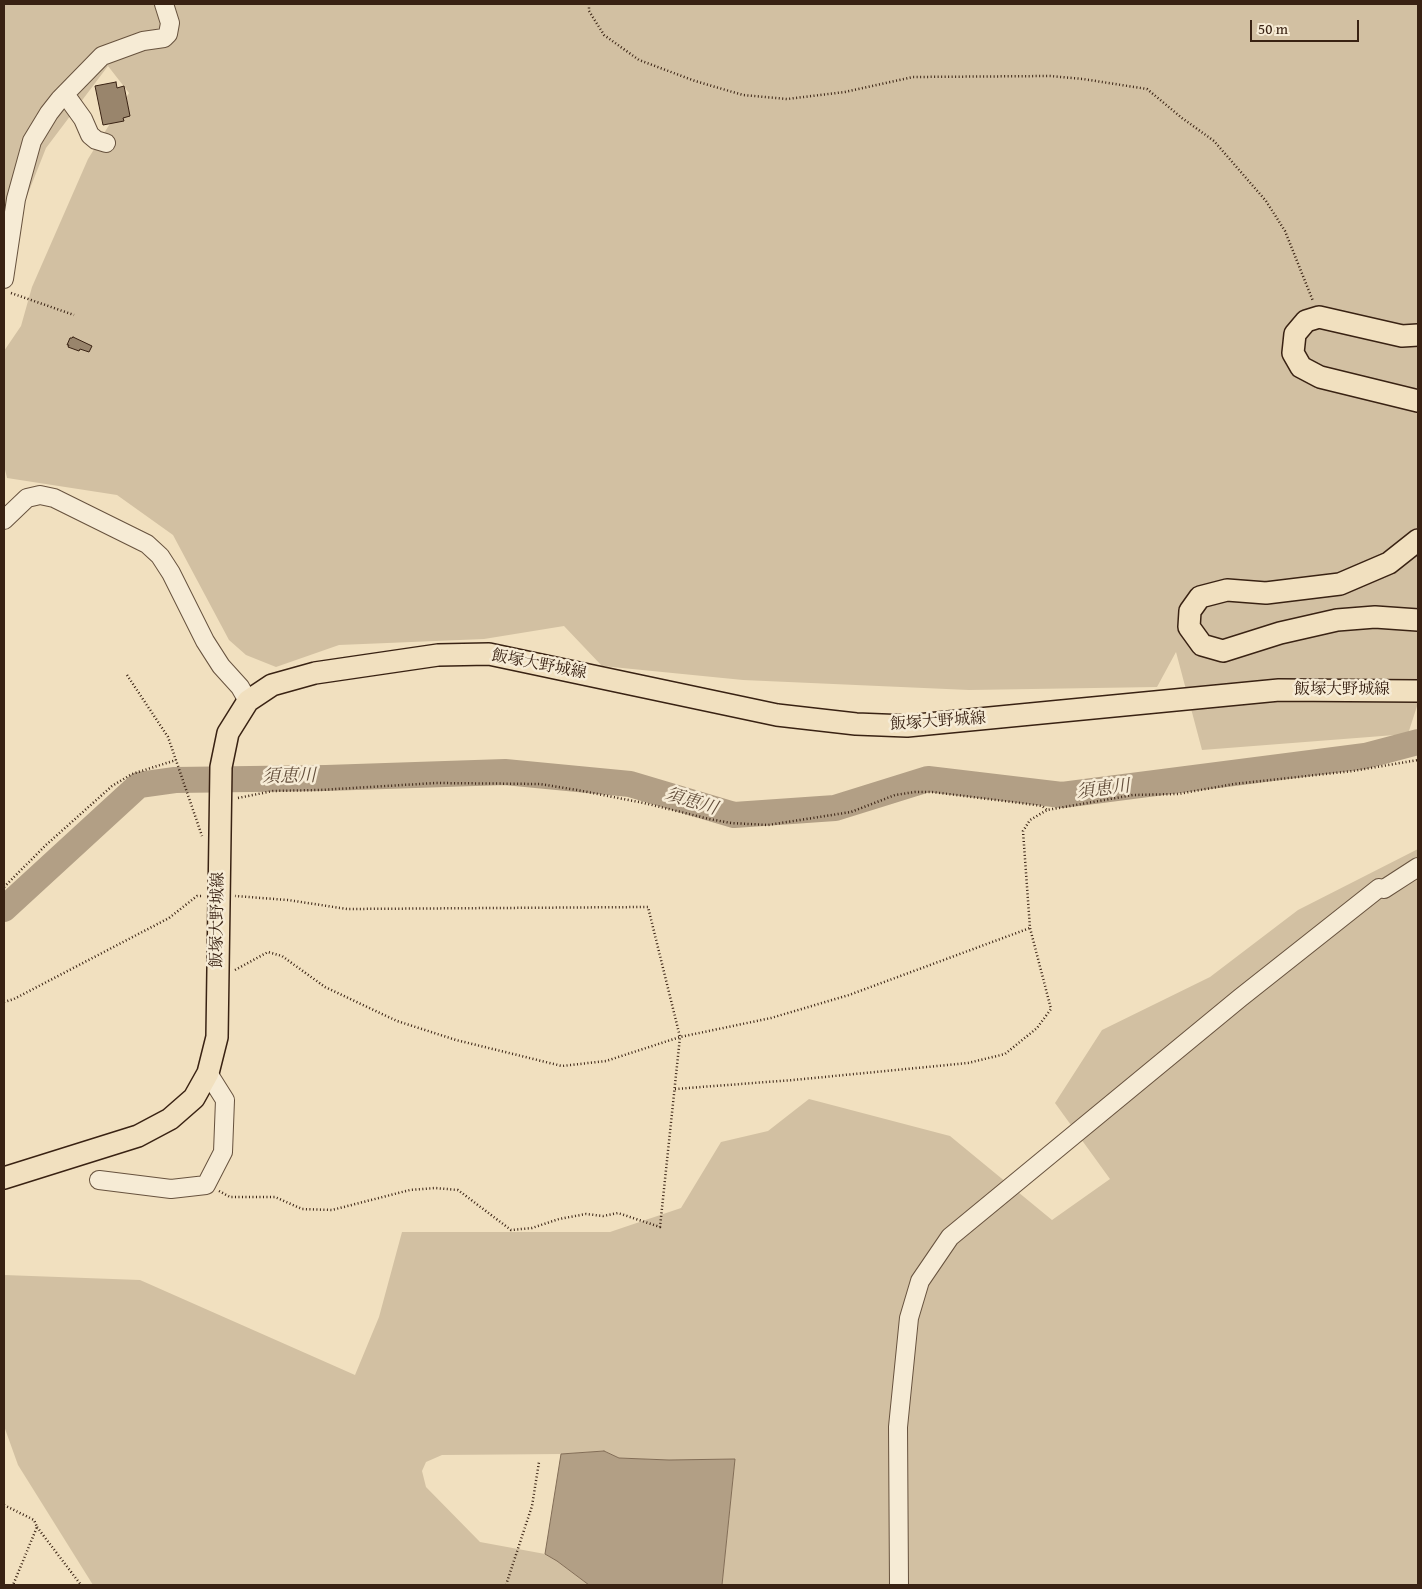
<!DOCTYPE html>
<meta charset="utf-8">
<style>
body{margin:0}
#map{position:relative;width:1422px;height:1589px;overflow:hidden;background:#f1e0bf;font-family:"Gentium Book Plus",serif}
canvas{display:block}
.frame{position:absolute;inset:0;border:5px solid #392213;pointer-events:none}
.scale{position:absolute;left:1250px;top:20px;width:109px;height:22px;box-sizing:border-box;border:2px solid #392213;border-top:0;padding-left:6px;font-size:15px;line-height:18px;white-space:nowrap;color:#392213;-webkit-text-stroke:4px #f6ebd5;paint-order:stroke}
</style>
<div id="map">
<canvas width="1422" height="1589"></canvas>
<div class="frame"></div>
<div class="scale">50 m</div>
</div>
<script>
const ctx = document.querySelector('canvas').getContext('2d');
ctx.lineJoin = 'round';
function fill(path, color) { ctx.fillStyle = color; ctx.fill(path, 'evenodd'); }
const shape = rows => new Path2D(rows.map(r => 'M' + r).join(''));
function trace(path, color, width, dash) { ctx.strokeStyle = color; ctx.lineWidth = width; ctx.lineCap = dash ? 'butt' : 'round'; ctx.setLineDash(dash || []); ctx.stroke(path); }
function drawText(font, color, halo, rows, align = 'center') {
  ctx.font = font + ' "Gentium Book Plus","Noto Serif JP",serif'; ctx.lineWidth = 5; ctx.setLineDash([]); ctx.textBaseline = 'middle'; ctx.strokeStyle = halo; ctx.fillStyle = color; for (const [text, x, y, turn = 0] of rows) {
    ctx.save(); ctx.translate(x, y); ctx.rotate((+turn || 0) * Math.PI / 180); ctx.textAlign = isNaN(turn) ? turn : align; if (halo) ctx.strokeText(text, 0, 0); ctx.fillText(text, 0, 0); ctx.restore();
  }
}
fill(shape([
 [4,4,1418,4,1418,703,1408,734,1202,750,1176,652,1157,687,969,690,743,680,602,666,564,626,484,639,339,645,276,667,246,655,229,640,173,535,117,495,7,478,4,465,4,351,21,326,32,287,88,159,129,93,108,66,46,148,4,254],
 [1418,849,1418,1585,722,1585,735,1459,669,1460,619,1458,604,1451,561,1454,442,1455,426,1462,422,1471,426,1487,480,1542,545,1554,557,1561,589,1585,93,1585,18,1465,4,1426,4,1275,140,1280,355,1375,379,1317,402,1232,610,1232,681,1208,721,1142,768,1131,809,1099,950,1136,1052,1220,1110,1179,1055,1103,1102,1030,1210,977,1298,910]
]), '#d2c0a2');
const water = shape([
 [604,1451,619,1458,669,1460,735,1459,722,1585,589,1585,557,1561,545,1554,561,1454,604,1451]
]);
fill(water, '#b29f85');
trace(water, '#826d57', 1);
trace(shape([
 [4,909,139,785,175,780,326,778,505,772,630,784,734,815,835,808,928,779,1062,795,1365,756,1418,742]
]), '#b29f85', 26);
const building = shape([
 [116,82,117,88,124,86,130,116,123,118,124,121,103,125,95,86,116,82],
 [73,337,92,346,89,352,80,349,79,351,68,347,69,345,67,345,70,338,72,338,73,337]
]);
fill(building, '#99856c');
trace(building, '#392213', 1);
const minor = shape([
 [65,94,83,119,90,135,96,140,106,143],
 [4,279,16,199,32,141,49,113,60,99,102,56,143,41,164,38,168,34,170,23,164,4],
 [4,520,27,498,40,495,54,498,147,544,160,556,171,573,205,641,221,666,240,687,248,701],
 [99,1180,171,1189,206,1185,223,1152,225,1100,208,1073],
 [899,1585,898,1427,909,1318,920,1281,950,1237,1240,998,1379,888,1384,889,1418,867]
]);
const major = shape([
 [1418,335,1402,336,1319,317,1306,321,1295,334,1293,353,1301,367,1320,377,1418,401],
 [1418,540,1389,563,1340,584,1266,593,1227,590,1200,597,1190,611,1189,627,1202,645,1223,651,1280,633,1337,620,1375,617,1418,620],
 [4,1178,138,1136,170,1119,194,1098,208,1073,217,1037,221,767,228,733,248,701,272,685,315,673,438,655,489,654,777,715,856,724,907,726,1279,690,1418,691]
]);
trace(minor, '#67523e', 20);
trace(major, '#392213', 24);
trace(shape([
 [589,4,589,11,604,35,639,60,695,81,743,95,787,99,845,92,913,77,1050,76,1083,79,1147,89,1182,118,1214,141,1266,201,1285,231,1313,301],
 [11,293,74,315],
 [127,675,168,737,202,836],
 [238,798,273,791,320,790,436,783,540,784,577,790,644,803,709,819,731,823,768,825,851,812,895,795,915,792,932,792,1020,803,1042,806,1047,810],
 [4,887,46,845,112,786,132,774,176,760],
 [235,970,268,952,282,956,325,987,397,1021,456,1040,562,1066,606,1061,680,1037,771,1018,849,995,1030,928],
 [4,1002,14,999,169,918,197,896,202,896],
 [675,1089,793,1080,968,1063,1005,1054,1037,1028,1051,1009,1030,928,1023,831,1030,820,1047,810,1133,795,1178,794,1234,784,1353,771,1418,760],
 [219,1191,230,1197,275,1197,302,1209,332,1210,410,1190,435,1188,458,1190,511,1230,532,1228,559,1219,586,1214,603,1216,618,1213,660,1227,680,1037,648,907,347,909,288,900,235,896],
 [4,1505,34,1520,37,1527,13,1585],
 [37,1527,81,1585],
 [506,1585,532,1506,539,1462]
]), '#392213', 2.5, [1, 2.5]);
trace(minor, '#f6ebd5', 18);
trace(major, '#f1e0bf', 21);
drawText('16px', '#392213', '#f6ebd5', [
 ["飯塚大野城線",539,665,11],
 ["飯塚大野城線",1342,690],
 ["飯塚大野城線",938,722,-4],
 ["飯塚大野城線",218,920,-89]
]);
drawText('italic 18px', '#634e3b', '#f6ebd5', [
 ["須恵川",289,777,-1],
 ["須恵川",1103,790,-7],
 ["須恵川",691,802,17]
]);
</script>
